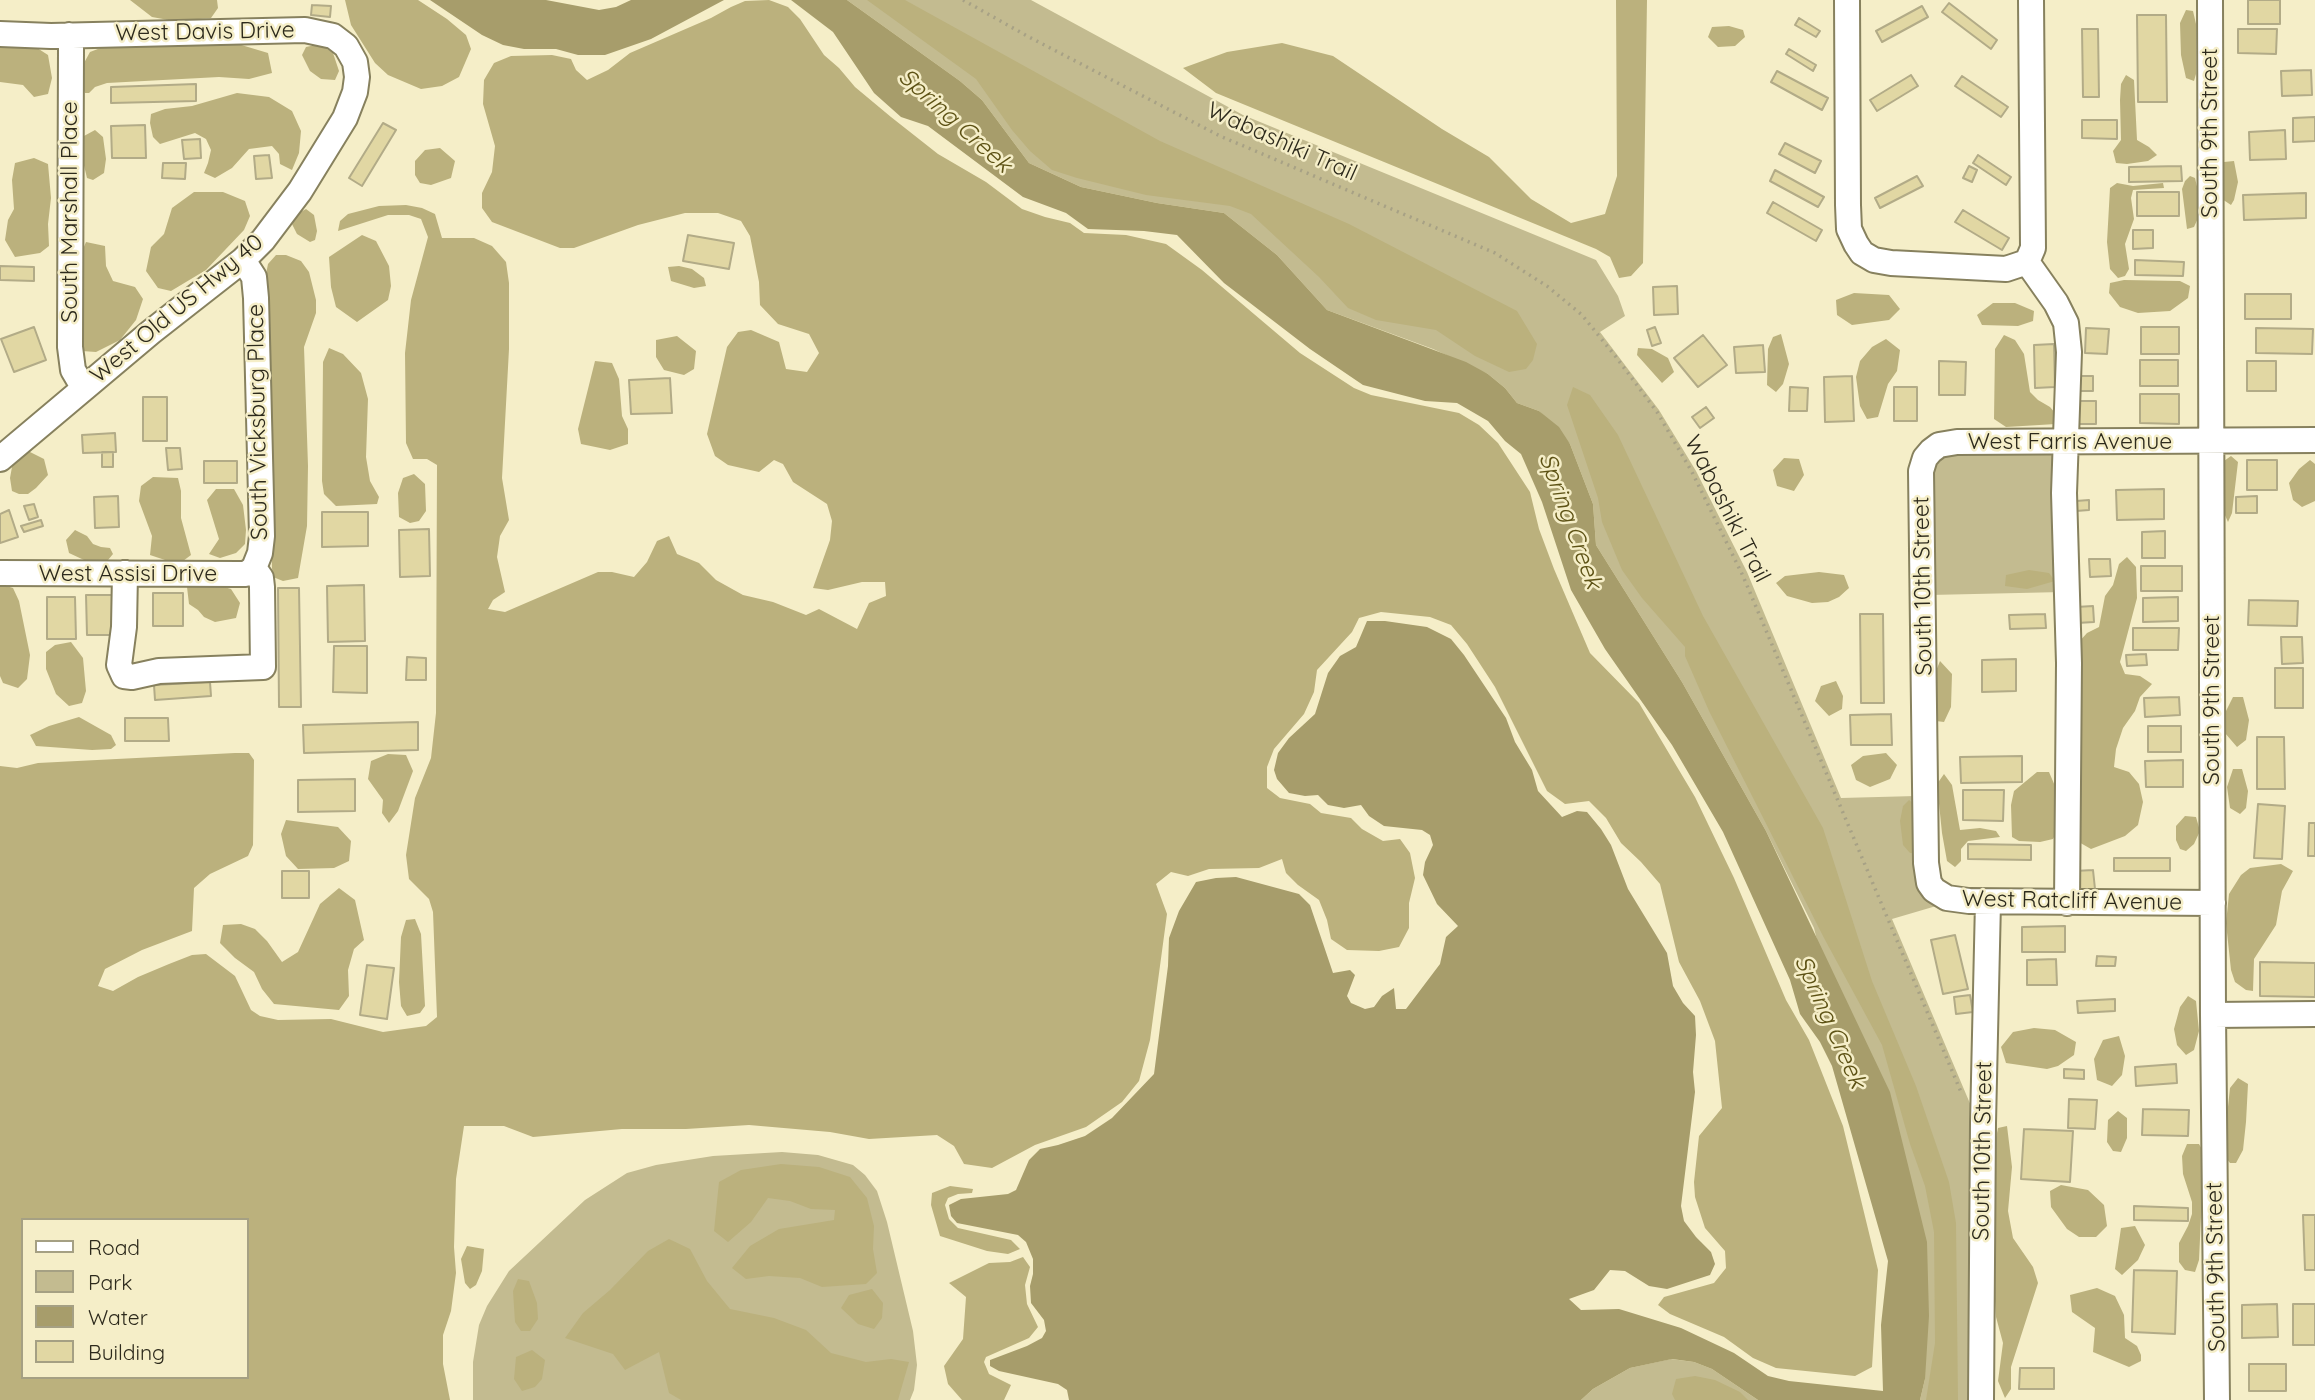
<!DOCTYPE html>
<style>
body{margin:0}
#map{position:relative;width:2315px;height:1400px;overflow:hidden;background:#f5eec8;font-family:Quicksand,sans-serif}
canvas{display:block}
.legend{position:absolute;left:21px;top:1218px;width:228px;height:161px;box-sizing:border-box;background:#f5eec8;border:2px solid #a5a083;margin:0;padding:9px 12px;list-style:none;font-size:21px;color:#2d2a1c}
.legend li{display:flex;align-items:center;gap:14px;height:35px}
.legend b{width:35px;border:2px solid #a5a083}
</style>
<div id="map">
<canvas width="2315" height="1400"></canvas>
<ul class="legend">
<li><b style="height:9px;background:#fff"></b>Road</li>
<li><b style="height:19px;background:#c3bb90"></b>Park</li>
<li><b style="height:19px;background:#a79d6b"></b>Water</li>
<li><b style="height:19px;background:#e1d7a3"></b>Building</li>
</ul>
</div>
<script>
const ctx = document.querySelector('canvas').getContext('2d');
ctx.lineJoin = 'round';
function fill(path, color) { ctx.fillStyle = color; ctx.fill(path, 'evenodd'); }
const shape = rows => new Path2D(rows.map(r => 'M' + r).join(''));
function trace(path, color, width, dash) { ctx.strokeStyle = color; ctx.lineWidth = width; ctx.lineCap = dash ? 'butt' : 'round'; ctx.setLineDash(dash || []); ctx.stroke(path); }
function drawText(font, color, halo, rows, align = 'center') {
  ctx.font = font + ' Quicksand,sans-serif'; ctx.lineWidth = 5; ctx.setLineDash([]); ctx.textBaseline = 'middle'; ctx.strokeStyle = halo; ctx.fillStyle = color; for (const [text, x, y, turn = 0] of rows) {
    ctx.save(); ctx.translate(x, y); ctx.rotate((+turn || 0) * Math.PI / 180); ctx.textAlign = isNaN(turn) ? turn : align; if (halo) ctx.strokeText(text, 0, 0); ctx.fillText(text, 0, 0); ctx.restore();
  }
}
fill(shape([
 [847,0,1031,0,1243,115,1596,260,1618,296,1625,316,1600,332,1659,410,1696,471,1747,572,1841,798,1916,796,1943,904,1892,919,1974,1113,1973,1400,1920,1400,1925,1379,1814,928,1766,831,1682,682,1596,545,1593,504,1570,444,1539,411,1517,403,1505,388,1488,374,1433,349,1327,310,1277,255,1224,213,1157,203,1081,187,1029,163,982,100,960,81],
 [2056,450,2063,592,1930,595,1929,473,1943,454],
 [782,1152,818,1155,853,1165,865,1175,877,1191,887,1222,913,1331,917,1365,914,1390,910,1400,473,1400,473,1362,479,1325,487,1306,509,1271,585,1200,627,1173,656,1165,713,1156],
 [1671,1359,1694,1362,1712,1369,1758,1400,1581,1400,1593,1389,1630,1368]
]), '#c3bb90');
fill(shape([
 [130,0,217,0,218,8,211,18,174,21,152,17],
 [345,0,418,0,447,19,466,35,471,49,459,77,442,86,421,89,388,75,375,63,351,25],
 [769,0,788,7,800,19,824,55,839,68,855,87,891,117,938,154,986,182,1022,209,1045,217,1070,223,1084,233,1126,235,1166,244,1202,270,1300,353,1354,388,1371,395,1459,413,1479,425,1498,443,1530,492,1539,529,1554,569,1590,653,1639,703,1695,797,1734,878,1786,1000,1809,1040,1843,1126,1878,1270,1872,1367,1855,1376,1776,1368,1753,1358,1724,1337,1670,1314,1658,1305,1664,1297,1714,1283,1726,1268,1725,1251,1705,1228,1695,1197,1694,1182,1699,1136,1722,1108,1715,1041,1700,1001,1679,962,1660,884,1641,862,1621,843,1606,818,1589,801,1565,804,1547,791,1495,687,1467,644,1451,625,1430,617,1381,612,1359,618,1352,632,1317,670,1314,692,1304,714,1274,749,1267,767,1267,788,1280,798,1310,804,1321,813,1351,818,1362,829,1383,841,1400,839,1410,853,1415,878,1409,903,1409,928,1399,947,1379,951,1347,950,1331,939,1327,920,1319,900,1298,885,1286,873,1282,859,1259,868,1209,869,1188,876,1171,872,1156,884,1167,914,1150,1040,1139,1081,1122,1102,1086,1127,1035,1145,992,1168,964,1164,954,1146,937,1135,869,1139,830,1132,749,1125,686,1129,622,1129,533,1137,504,1126,464,1126,456,1179,454,1247,456,1273,451,1311,443,1335,443,1364,450,1400,0,1400,0,766,17,768,38,763,235,753,249,753,254,760,253,845,248,856,210,874,194,888,192,931,142,950,105,969,98,986,113,991,138,977,169,964,192,955,206,954,235,976,251,1010,260,1016,278,1020,331,1019,383,1032,426,1026,437,1017,433,912,429,899,409,879,406,855,415,798,431,758,436,713,437,465,427,459,413,459,406,443,405,353,411,300,428,237,421,219,409,215,388,215,338,231,340,221,348,214,379,206,406,205,422,208,435,214,442,238,474,238,492,246,506,262,509,283,509,349,502,478,509,520,500,536,497,557,505,592,493,600,488,609,505,612,598,572,612,572,634,577,647,562,657,541,669,536,677,554,699,563,716,580,743,595,773,602,806,615,819,609,857,629,869,603,886,596,885,582,862,582,828,590,813,588,830,540,832,521,827,504,793,482,783,464,774,460,759,472,728,465,715,456,707,434,727,347,738,332,751,330,779,342,786,369,807,372,819,353,809,334,778,324,760,305,759,282,750,236,741,221,718,213,685,213,638,225,574,248,560,248,492,222,482,208,482,193,492,172,495,146,483,104,484,80,494,63,511,56,552,55,571,59,576,70,587,80,608,70,630,53,711,18,731,7,745,1],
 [23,1220,247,1220,247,1377,23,1377],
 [867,0,905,0,1160,141,1349,224,1517,311,1537,344,1533,360,1526,369,1509,372,1475,356,1436,330,1376,320,1348,308,1319,277,1251,214,1230,206,1146,195,1077,178,1052,170,1030,151,1012,130,976,79],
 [1616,0,1647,0,1643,263,1631,276,1619,278,1610,257,1596,249,1216,93,1183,68,1227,52,1282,43,1333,56,1442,129,1489,157,1531,199,1571,223,1605,214,1617,176],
 [2186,10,2193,11,2196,24,2196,74,2194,81,2186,78,2181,55,2180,23],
 [1729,26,1743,30,1745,37,1735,46,1718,47,1708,37,1712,27],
 [204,43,238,44,268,53,272,73,249,79,219,77,107,83,95,87,89,93,85,93,80,81,84,63,90,52,103,47],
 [320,44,333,53,339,71,335,80,321,79,310,71,302,55,306,47],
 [0,45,34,46,48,55,52,78,48,94,34,97,23,85,0,82],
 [2126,75,2134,80,2137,140,2149,147,2157,155,2148,161,2127,164,2116,163,2113,151,2121,140,2120,100,2121,84],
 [237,93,269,97,292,111,301,131,299,153,292,170,280,164,279,154,272,146,249,149,232,168,215,178,204,173,208,163,211,150,206,139,195,133,160,144,153,137,150,123,151,114,165,109,192,106],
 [95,130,103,137,106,159,104,173,93,180,87,178,81,153,84,136],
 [440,148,455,161,451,178,431,185,420,183,415,175,415,161,425,150],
 [34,158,48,164,51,198,48,224,49,246,40,253,15,257,5,240,8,220,14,209,12,180,15,163],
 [2234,161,2238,182,2234,200,2231,205,2222,199,2221,180,2224,162],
 [2190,176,2195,178,2198,191,2199,216,2194,227,2187,229,2182,189,2185,181],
 [2117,183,2133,186,2163,183,2164,188,2133,190,2131,198,2134,219,2125,244,2129,269,2125,276,2118,278,2110,269,2107,242,2110,188],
 [194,192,223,192,245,201,250,216,244,230,206,270,171,291,158,288,146,271,151,247,164,234,172,208],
 [306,209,314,215,317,231,315,240,310,242,297,234,292,224,299,213],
 [362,235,376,241,389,266,391,286,388,300,357,322,336,307,331,287,329,257],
 [86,242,105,246,106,266,113,281,135,287,143,299,136,320,120,340,96,352,82,351,79,273,80,256],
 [276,255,286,255,301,261,309,272,316,300,316,313,304,347,308,466,307,526,298,578,283,581,273,577,272,568,268,429,265,279,268,264],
 [679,266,692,269,704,278,706,286,694,288,671,281,668,267],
 [2124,280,2180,281,2190,286,2188,298,2170,311,2138,313,2120,307,2109,293,2110,283],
 [1854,293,1889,295,1900,309,1889,320,1852,325,1837,315,1836,300],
 [1993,303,2015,303,2034,311,2033,321,2018,326,1982,325,1977,315],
 [1781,334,1789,364,1783,384,1776,392,1767,385,1768,349,1773,337],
 [2004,335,2015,340,2024,354,2030,392,2038,400,2050,407,2060,419,2056,424,2006,427,1994,419,1995,349],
 [677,336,696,351,694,369,684,375,664,370,656,357,656,340],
 [1886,339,1900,350,1897,371,1888,384,1878,417,1867,419,1860,406,1856,377,1860,361,1872,347],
 [329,348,343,354,361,373,368,399,366,457,370,481,379,497,377,504,336,506,324,494,322,481,323,362],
 [1638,348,1652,349,1668,358,1674,372,1662,383,1637,355],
 [595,361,612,363,619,379,622,416,628,429,628,444,610,450,581,444,578,429],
 [1573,387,1590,395,1618,435,1703,616,1823,828,1872,981,1916,1086,1949,1182,1956,1223,1958,1400,1926,1400,1935,1343,1934,1232,1925,1186,1910,1144,1882,1045,1824,938,1709,711,1685,656,1685,647,1642,598,1622,570,1602,522,1598,498,1567,405],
 [28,451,44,459,48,475,36,488,28,494,19,494,12,491,10,478,12,467,16,459],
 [2231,456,2238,462,2232,513,2228,522,2224,513,2224,461],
 [1784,458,1799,459,1804,475,1794,491,1777,486,1773,470],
 [2310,460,2315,464,2315,501,2302,507,2293,500,2289,483,2299,469],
 [414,474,425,484,426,511,419,521,410,523,399,517,398,493,403,478],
 [153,477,178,478,181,491,181,518,191,555,183,561,168,561,150,555,152,536,139,501,141,486],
 [216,489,234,489,243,505,246,530,245,544,236,553,220,558,209,554,219,539,207,500],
 [75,530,87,536,93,544,101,547,110,548,113,554,108,560,96,562,84,560,69,553,66,540],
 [2127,557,2136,567,2137,598,2120,662,2125,674,2140,676,2152,684,2140,697,2135,711,2123,728,2116,749,2114,767,2129,772,2139,784,2143,802,2138,825,2125,836,2091,849,2077,841,2082,666,2078,643,2087,633,2099,627,2105,596,2113,585,2119,564],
 [2029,570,2049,573,2055,581,2027,589,2005,586,2006,575],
 [1819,572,1844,575,1849,588,1839,597,1828,602,1812,603,1787,596,1776,583,1785,576],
 [0,584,13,588,19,601,30,655,27,679,18,688,3,683,0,676],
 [214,584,231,589,240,603,236,618,215,622,204,617,198,610,189,604,187,587],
 [71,642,83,658,86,691,82,703,69,706,56,694,46,669,46,652,55,645],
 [1940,661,1952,674,1951,707,1944,722,1936,721,1934,676],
 [1836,681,1843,696,1842,709,1829,716,1815,701,1821,686],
 [2233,697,2243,697,2249,720,2246,740,2237,747,2225,733,2225,713],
 [79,717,111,735,116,745,111,749,92,750,36,746,30,735,49,726],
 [1886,753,1897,765,1890,779,1870,787,1856,780,1851,765,1863,756],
 [388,754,406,755,413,771,398,811,389,823,382,813,383,800,368,779,371,761],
 [2233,769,2242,769,2248,791,2246,808,2240,814,2230,808,2227,787],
 [2037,772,2049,772,2058,793,2059,827,2053,839,2040,842,2019,841,2012,837,2011,805,2014,791],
 [1944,774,1952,785,1960,830,1980,828,1996,831,2000,837,1968,841,1961,849,1961,861,1955,867,1947,861,1942,833,1937,784],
 [1909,800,1914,804,1913,853,1910,853,1903,845,1900,821,1903,806],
 [2185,816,2196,817,2200,831,2194,844,2186,851,2180,849,2176,840,2176,826],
 [286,820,338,827,351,841,349,861,334,868,298,869,286,856,281,834],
 [2281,864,2293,871,2282,891,2276,925,2254,959,2253,991,2246,990,2235,982,2231,970,2226,923,2229,894,2241,875,2250,868],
 [339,888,355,900,364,940,354,949,348,970,349,996,339,1010,274,1004,262,989,254,972,235,958,220,943,223,925,241,924,255,929,267,941,282,962,298,952,320,904],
 [415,919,421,934,425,1006,420,1013,407,1016,401,1006,399,982,401,937,406,920],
 [2188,996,2196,1001,2199,1031,2194,1050,2186,1055,2177,1045,2174,1029,2180,1007],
 [2034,1028,2055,1030,2076,1042,2074,1055,2058,1066,2047,1069,2006,1063,2001,1047,2013,1032],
 [2119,1036,2125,1056,2122,1075,2112,1086,2097,1080,2094,1059,2103,1040],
 [2238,1078,2248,1084,2246,1122,2243,1150,2236,1163,2230,1163,2226,1158,2224,1144,2230,1088],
 [2118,1111,2127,1118,2127,1138,2121,1152,2113,1151,2107,1142,2108,1120],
 [2007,1126,2012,1167,2008,1211,2013,1238,2033,1267,2038,1283,2011,1367,2011,1389,2005,1398,1998,1381,2003,1343,1996,1317,1995,1300,1996,1138,1998,1128],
 [2187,1144,2199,1144,2204,1153,2199,1260,2195,1272,2185,1270,2179,1262,2179,1243,2188,1226,2192,1214,2192,1202,2183,1174,2182,1156],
 [781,1164,819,1167,850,1177,867,1198,874,1226,873,1249,877,1273,866,1284,822,1287,800,1278,769,1276,746,1279,732,1268,750,1246,779,1229,834,1220,835,1210,811,1209,790,1201,768,1198,751,1222,728,1242,714,1231,719,1182,741,1170],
 [2061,1185,2088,1190,2104,1205,2107,1226,2096,1237,2079,1237,2067,1229,2051,1207,2050,1191],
 [950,1186,973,1189,972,1193,958,1194,948,1198,945,1205,949,1219,958,1228,1011,1240,1020,1249,1008,1254,987,1251,940,1236,931,1205,932,1193],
 [2135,1226,2145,1245,2138,1260,2122,1275,2115,1269,2121,1228],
 [669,1239,690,1249,707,1281,730,1309,774,1318,806,1330,831,1353,866,1362,891,1359,909,1362,898,1400,681,1400,669,1393,659,1352,625,1370,613,1354,565,1338,583,1313,610,1290,648,1251],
 [467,1246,484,1249,482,1271,476,1285,470,1289,465,1283,461,1259],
 [1023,1257,1030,1267,1025,1285,1027,1304,1038,1327,1029,1338,986,1357,984,1362,989,1374,1011,1385,1004,1400,962,1400,948,1384,944,1366,963,1339,966,1297,949,1283,989,1263,1010,1262],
 [518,1279,529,1281,537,1303,538,1319,530,1331,521,1331,515,1322,513,1291],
 [2097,1288,2115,1296,2124,1315,2125,1338,2137,1346,2141,1355,2141,1361,2129,1367,2093,1352,2095,1328,2072,1312,2070,1295],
 [872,1289,883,1303,882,1318,874,1329,858,1324,841,1308,849,1295],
 [532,1350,545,1360,542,1379,535,1387,522,1391,514,1379,516,1357],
 [1695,1376,1715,1380,1740,1392,1748,1400,1675,1400,1672,1394,1676,1379]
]), '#bbb17d');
fill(shape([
 [430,0,546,0,599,10,616,7,631,0,724,0,651,39,605,55,578,55,556,49,524,49,503,45,482,35],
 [791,0,847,0,960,81,982,100,1029,163,1081,187,1157,203,1224,213,1277,255,1327,310,1466,362,1488,374,1505,388,1517,403,1539,411,1559,427,1570,444,1593,504,1596,545,1682,682,1766,831,1890,1092,1927,1242,1929,1316,1925,1379,1920,1400,1758,1400,1712,1369,1694,1362,1672,1359,1630,1368,1593,1389,1581,1400,1069,1400,1067,1390,1058,1384,999,1371,990,1366,990,1360,1027,1346,1042,1338,1046,1331,1044,1320,1031,1303,1030,1286,1033,1274,1033,1259,1026,1242,1018,1235,957,1223,951,1216,949,1205,961,1199,1008,1194,1016,1190,1029,1160,1040,1149,1058,1145,1085,1136,1112,1118,1154,1074,1168,966,1169,938,1179,911,1196,882,1216,878,1236,877,1299,894,1310,905,1333,973,1350,970,1355,975,1347,996,1351,1003,1365,1009,1374,1007,1382,996,1394,988,1396,1009,1406,1009,1440,964,1446,937,1458,926,1437,904,1423,875,1425,862,1433,845,1430,835,1422,830,1384,826,1369,816,1361,805,1344,808,1328,805,1318,795,1305,796,1289,793,1277,779,1274,770,1278,753,1289,738,1315,714,1328,673,1340,656,1356,647,1367,621,1385,621,1427,627,1451,639,1464,655,1506,718,1515,742,1532,770,1538,791,1562,817,1577,811,1587,812,1601,829,1611,845,1628,889,1667,953,1673,986,1683,1003,1695,1016,1696,1035,1693,1072,1695,1092,1681,1206,1684,1221,1696,1237,1711,1252,1715,1264,1710,1275,1667,1289,1649,1286,1625,1271,1610,1270,1594,1290,1569,1299,1581,1310,1619,1309,1681,1328,1734,1353,1768,1376,1789,1381,1883,1391,1881,1325,1888,1261,1832,1066,1820,1042,1800,1014,1790,980,1723,832,1672,745,1605,649,1571,590,1542,502,1521,454,1505,441,1488,421,1457,403,1425,401,1363,385,1310,349,1224,283,1177,235,1144,231,1088,229,1066,213,1023,197,928,126,901,117,874,93,833,32]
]), '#a79d6b');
const building = shape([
 [2248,0,2280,0,2280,24,2248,24,2248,0],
 [1949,3,1997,40,1991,49,1942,12,1949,3],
 [312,5,331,6,330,17,311,15,312,5],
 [1922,6,1928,17,1882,42,1876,31,1922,6],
 [2137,15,2166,15,2167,102,2138,102,2137,15],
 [1799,18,1820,31,1816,37,1795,25,1799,18],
 [2082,29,2098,29,2099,97,2083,97,2082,29],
 [2238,29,2277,29,2276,54,2238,53,2238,29],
 [1789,49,1816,65,1813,71,1786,54,1789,49],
 [2311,70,2312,95,2282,96,2281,71,2311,70],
 [1777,71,1828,98,1822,110,1771,82,1777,71],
 [1911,75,1918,86,1877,111,1870,100,1911,75],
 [1962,76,2008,107,2001,117,1955,86,1962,76],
 [196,84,196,101,111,103,111,87,196,84],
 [2315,117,2315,141,2293,142,2293,118,2315,117],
 [2082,120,2117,120,2117,139,2082,138,2082,120],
 [383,123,396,130,362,186,349,178,383,123],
 [145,125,146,158,112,158,111,126,145,125],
 [2285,130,2286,159,2250,160,2249,132,2285,130],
 [200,139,201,158,184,159,182,140,200,139],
 [1785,143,1821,161,1815,173,1779,154,1785,143],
 [269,155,272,178,256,179,254,156,269,155],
 [1978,155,2011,177,2006,185,1973,163,1978,155],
 [163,163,186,163,185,179,162,178,163,163],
 [1969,166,1977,170,1972,182,1963,178,1969,166],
 [2181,166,2182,181,2129,182,2129,167,2181,166],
 [1775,170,1824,197,1818,207,1770,181,1775,170],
 [1917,176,1923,186,1880,208,1875,198,1917,176],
 [2137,192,2179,192,2179,216,2137,216,2137,192],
 [2306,193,2306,218,2244,220,2243,195,2306,193],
 [1773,202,1822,230,1816,241,1767,213,1773,202],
 [1963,210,2009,238,2002,250,1955,222,1963,210],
 [2133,230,2153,230,2153,248,2133,249,2133,230],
 [688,235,734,243,729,269,683,261,688,235],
 [2135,260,2184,262,2183,276,2135,275,2135,260],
 [0,266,34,267,34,281,0,280,0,266],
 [1677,286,1678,314,1654,315,1653,287,1677,286],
 [2245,294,2291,294,2291,319,2245,319,2245,294],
 [34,327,46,360,14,372,1,339,34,327],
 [1655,327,1661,343,1652,346,1647,330,1655,327],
 [2141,327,2179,327,2179,354,2141,354,2141,327],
 [2086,328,2109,329,2107,354,2085,353,2086,328],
 [2256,328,2313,329,2312,354,2256,353,2256,328],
 [1703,335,1727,365,1698,387,1674,358,1703,335],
 [2054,344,2055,387,2035,388,2034,345,2054,344],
 [1763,345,1765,372,1736,373,1734,347,1763,345],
 [2140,360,2178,360,2178,386,2140,386,2140,360],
 [1939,361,1966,362,1965,395,1939,395,1939,361],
 [2247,361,2276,361,2276,391,2247,391,2247,361],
 [1852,376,1854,421,1825,422,1824,377,1852,376],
 [2080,376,2093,376,2093,391,2080,391,2080,376],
 [670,378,672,413,631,414,629,380,670,378],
 [1790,387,1808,388,1807,411,1789,411,1790,387],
 [1894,387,1917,387,1917,421,1894,421,1894,387],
 [2140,394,2179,394,2179,424,2140,423,2140,394],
 [143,397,167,397,167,441,143,441,143,397],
 [2079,401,2096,401,2096,424,2078,424,2079,401],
 [1706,407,1714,418,1700,428,1692,417,1706,407],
 [115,433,116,452,83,453,82,435,115,433],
 [166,448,180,448,182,469,168,470,166,448],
 [102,452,113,452,113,467,102,467,102,452],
 [2247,460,2277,460,2277,490,2247,490,2247,460],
 [204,461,237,461,237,483,204,483,204,461],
 [2164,489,2164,519,2117,520,2116,490,2164,489],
 [118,496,119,527,95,528,94,497,118,496],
 [2257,496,2257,513,2236,513,2236,497,2257,496],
 [2089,500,2089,510,2076,511,2076,501,2089,500],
 [34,504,38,517,29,520,24,506,34,504],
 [9,510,18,537,0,543,0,514,9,510],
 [322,512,368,512,368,546,322,547,322,512],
 [41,520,43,526,24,532,21,526,41,520],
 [429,529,430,576,400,577,399,530,429,529],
 [2165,531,2165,558,2142,558,2142,532,2165,531],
 [2089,559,2110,559,2111,576,2090,577,2089,559],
 [2141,566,2182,566,2182,591,2141,591,2141,566],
 [364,585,365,641,328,642,327,586,364,585],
 [278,588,299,588,301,707,279,707,278,588],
 [153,593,183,593,183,626,153,626,153,593],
 [86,595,114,595,115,635,87,635,86,595],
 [47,597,75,597,76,639,47,639,47,597],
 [2178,597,2178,621,2143,622,2143,598,2178,597],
 [2249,600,2298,601,2297,626,2248,625,2249,600],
 [2093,606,2094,622,2077,623,2076,607,2093,606],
 [1860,614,1883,614,1884,703,1861,703,1860,614],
 [2045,614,2046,628,2010,629,2009,615,2045,614],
 [2133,628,2179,628,2178,650,2133,650,2133,628],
 [2281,637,2302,637,2303,663,2282,664,2281,637],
 [334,646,367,646,367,693,333,692,334,646],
 [2146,654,2147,665,2127,666,2126,655,2146,654],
 [407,657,426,658,426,680,406,680,407,657],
 [2016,659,2016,691,1982,692,1982,660,2016,659],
 [2275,668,2303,668,2303,708,2275,708,2275,668],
 [210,682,211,696,155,700,154,685,210,682],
 [2179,697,2180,715,2145,717,2144,698,2179,697],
 [1891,714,1892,745,1851,745,1850,715,1891,714],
 [125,718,168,718,169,741,125,741,125,718],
 [418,722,418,750,304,753,303,725,418,722],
 [2148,726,2181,726,2181,752,2148,752,2148,726],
 [2257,737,2284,737,2285,789,2257,789,2257,737],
 [2022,756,2022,782,1961,783,1960,757,2022,756],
 [2183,760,2183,787,2146,787,2145,761,2183,760],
 [355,779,355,811,298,812,298,780,355,779],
 [1963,790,2004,790,2003,821,1963,820,1963,790],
 [2258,804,2285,806,2282,859,2254,858,2258,804],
 [2309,823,2315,823,2315,856,2308,856,2309,823],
 [1968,844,2031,845,2031,860,1968,859,1968,844],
 [2114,858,2170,858,2170,871,2114,871,2114,858],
 [2093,870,2095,889,2076,890,2075,871,2093,870],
 [282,871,309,871,309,898,282,898,282,871],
 [2065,926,2065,952,2022,952,2022,927,2065,926],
 [1955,935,1968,989,1943,994,1931,940,1955,935],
 [2097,956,2116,957,2115,966,2096,966,2097,956],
 [2056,959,2057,985,2027,985,2027,960,2056,959],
 [2260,962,2315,963,2315,997,2260,996,2260,962],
 [367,965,394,968,387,1019,360,1015,367,965],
 [1970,995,1973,1012,1956,1014,1954,997,1970,995],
 [2115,999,2115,1011,2078,1013,2077,1001,2115,999],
 [2176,1064,2177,1083,2136,1086,2135,1067,2176,1064],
 [2064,1069,2084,1070,2084,1079,2064,1078,2064,1069],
 [2069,1099,2097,1100,2095,1129,2068,1128,2069,1099],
 [2143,1109,2189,1110,2188,1136,2142,1135,2143,1109],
 [2024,1129,2073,1131,2070,1182,2021,1179,2024,1129],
 [2134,1206,2188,1208,2188,1221,2134,1220,2134,1206],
 [2303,1215,2315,1215,2315,1270,2305,1270,2303,1215],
 [2134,1270,2177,1271,2175,1334,2132,1332,2134,1270],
 [2277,1304,2278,1337,2242,1338,2242,1305,2277,1304],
 [2293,1304,2315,1304,2315,1345,2293,1345,2293,1304],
 [2249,1364,2286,1364,2286,1391,2249,1391,2249,1364],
 [2020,1368,2054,1368,2054,1389,2019,1389,2020,1368]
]);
fill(building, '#e1d7a3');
trace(building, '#b2ab87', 2);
const minor = shape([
 [1847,0,1848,205,1849,229,1856,244,1862,253,1874,260,1891,263,2006,269,2027,262,2033,248,2031,0],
 [2210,0,2213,1015,2217,1400],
 [0,34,51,36,305,30,333,36,346,46,355,62,357,77,355,92,345,118,300,191,263,240,243,260,151,332,0,459],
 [69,35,71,48,70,347,73,370,83,387],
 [243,260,254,277,256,298,262,536,260,553,254,568],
 [2027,262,2056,303,2066,323,2069,352,2064,493,2069,663,2067,903],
 [0,573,238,574,246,574,254,568],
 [125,573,124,627,119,665,124,676,132,677,159,671,263,667,262,587,261,578,254,568],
 [2213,903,1969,901,1947,898,1934,890,1929,883,1926,863,1921,471,1925,458,1931,451,1939,445,1957,442,2315,440],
 [2213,1015,2315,1014],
 [1981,1400,1983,1123,1988,902]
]);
trace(minor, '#87815e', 28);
trace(shape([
 [963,0,1029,37,1220,136,1495,253,1547,286,1582,315,1616,357,1657,412,1692,472,1743,576,1961,1092]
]), '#a7a185', 3.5, [2, 5]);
trace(minor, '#fff', 24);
drawText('23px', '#2d2a1c', '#f5eec8', [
 ["West Davis Drive",205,32,-1],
 ["South 9th Street",2210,133,-90],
 ["Wabashiki Trail",1282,142,24],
 ["South Marshall Place",70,212,-90],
 ["West Old US Hwy 40",177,309,-40],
 ["South Vicksburg Place",258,422,-91],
 ["West Farris Avenue",2070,442],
 ["Wabashiki Trail",1727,509,63],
 ["West Assisi Drive",128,574],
 ["South 10th Street",1923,586,-91],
 ["South 9th Street",2212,700,-90],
 ["West Ratcliff Avenue",2072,901,1],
 ["South 10th Street",1983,1151,-89],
 ["South 9th Street",2216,1267,-91]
]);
drawText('italic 24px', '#5d5215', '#f5eec8', [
 ["Spring Creek",955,121,42],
 ["Spring Creek",1570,521,70],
 ["Spring Creek",1830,1022,66]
]);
</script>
